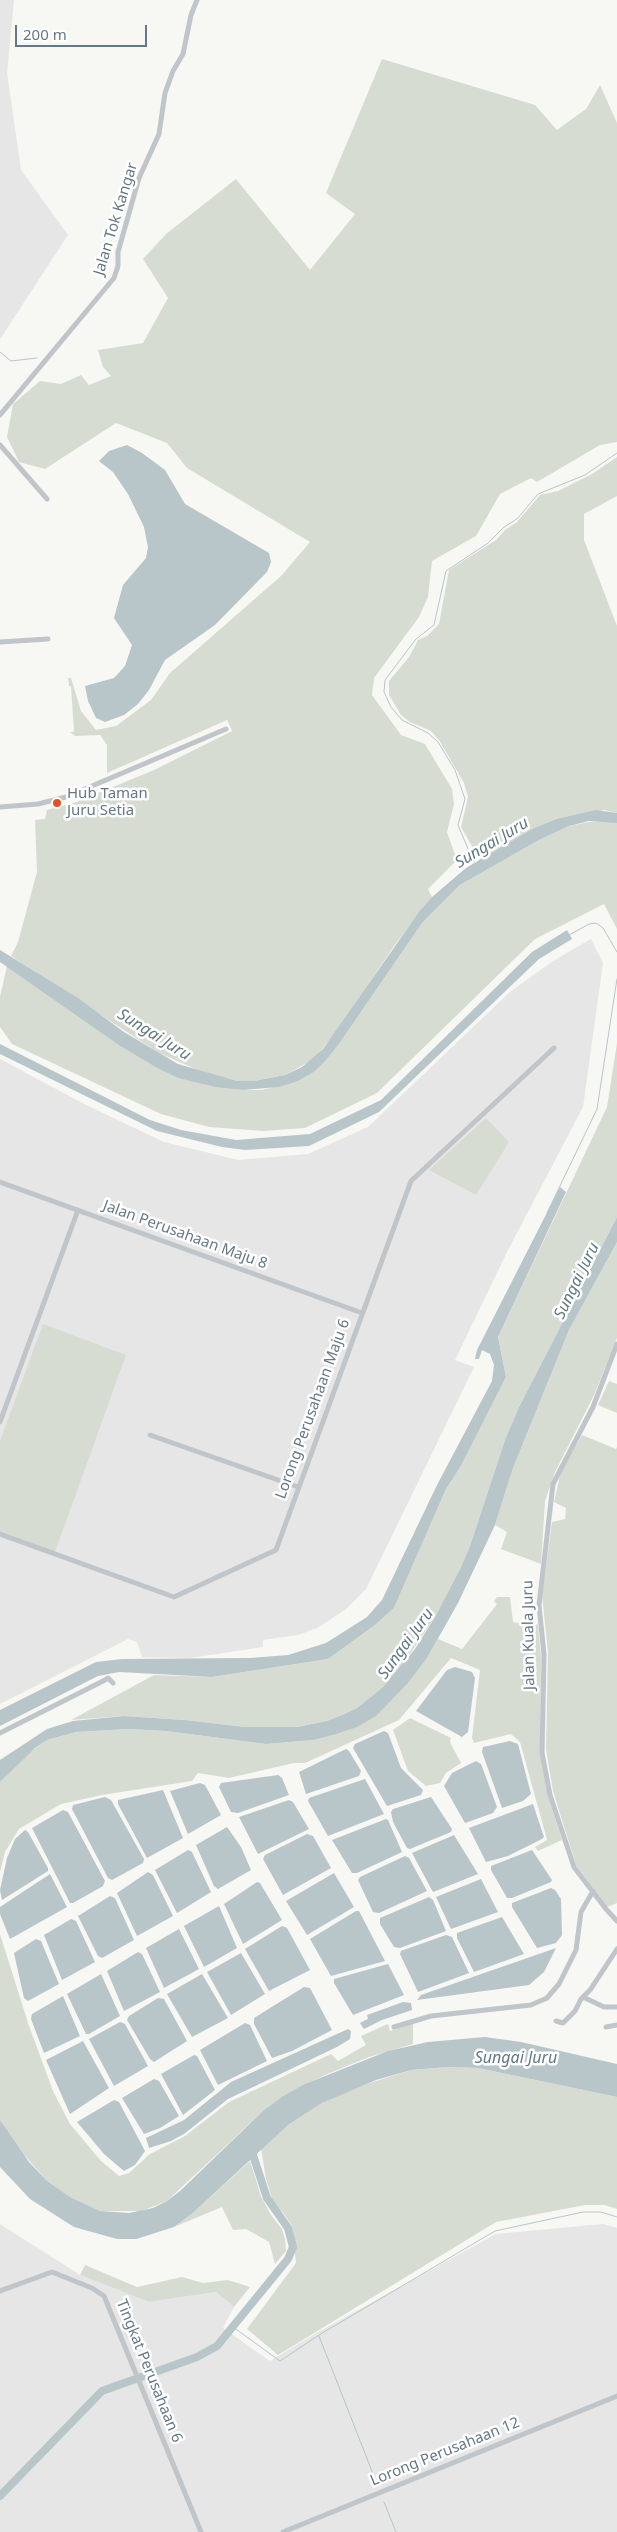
<!DOCTYPE html>
<style>
body{margin:0}
#map{position:relative;width:617px;height:2532px;overflow:hidden;background:#f7f7f4;font-family:"Noto Sans",sans-serif}
canvas{display:block}
.scale{position:absolute;left:15px;top:25px;width:132px;height:22px;box-sizing:border-box;border:2px solid #667886;border-top:0;padding-left:6px;font-size:15px;line-height:18px;white-space:nowrap;color:#667886;-webkit-text-stroke:4px #fff;paint-order:stroke}
</style>
<div id="map">
<canvas width="617" height="2532"></canvas>
<div class="scale">200 m</div>
</div>
<script>
const ctx = document.querySelector('canvas').getContext('2d');
ctx.lineJoin = 'round';
function fill(path, color) { ctx.fillStyle = color; ctx.fill(path, 'evenodd'); }
const shape = rows => new Path2D(rows.map(r => 'M' + r).join(''));
function trace(path, color, width, dash) { ctx.strokeStyle = color; ctx.lineWidth = width; ctx.lineCap = dash ? 'butt' : 'round'; ctx.setLineDash(dash || []); ctx.stroke(path); }
function drawText(font, color, halo, rows, align = 'center') {
  ctx.font = font + ' "Noto Sans",sans-serif'; ctx.lineWidth = 5; ctx.setLineDash([]); ctx.textBaseline = 'middle'; ctx.strokeStyle = halo; ctx.fillStyle = color; for (const [text, x, y, turn = 0] of rows) {
    ctx.save(); ctx.translate(x, y); ctx.rotate((+turn || 0) * Math.PI / 180); ctx.textAlign = isNaN(turn) ? turn : align; if (halo) ctx.strokeText(text, 0, 0); ctx.fillText(text, 0, 0); ctx.restore();
  }
}
fill(shape([
 [0,0,14,0,7,73,21,170,68,235,0,339],
 [591,939,603,963,583,1107,508,1250,455,1360,474,1367,366,1589,345,1610,317,1628,298,1635,263,1640,263,1647,190,1658,142,1657,137,1642,128,1639,0,1704,0,1059,86,1105,164,1142,238,1160,308,1154,368,1127,510,992,553,961],
 [0,2224,80,2275,149,2302,216,2292,234,2307,223,2328,270,2361,318,2332,496,2234,603,2224,617,2228,617,2532,0,2532]
]), '#e5e6e5');
fill(shape([
 [382,59,535,105,557,130,586,109,600,85,617,123,617,442,600,445,537,482,531,478,500,494,476,536,432,561,428,597,419,617,374,678,372,695,401,735,425,744,452,789,454,804,447,832,457,860,428,889,432,897,394,946,337,1031,314,1059,285,1075,254,1081,237,1081,207,1074,159,1053,11,956,18,942,37,872,35,820,45,819,47,810,74,803,154,770,232,731,227,720,107,773,107,745,100,735,75,736,70,732,74,732,71,686,69,686,68,678,71,678,81,711,96,730,116,726,151,700,170,673,281,576,310,542,187,468,167,443,116,423,45,469,19,462,7,437,13,404,40,381,61,384,81,375,89,385,111,376,103,367,98,350,143,343,168,298,143,259,166,234,236,179,310,270,355,214,326,193],
 [617,457,617,496,584,514,584,540,617,626,617,813,604,810,532,829,480,860,461,827,468,797,464,783,439,740,431,731,410,722,401,715,389,695,389,681,409,657,418,640,427,636,439,624,449,570,496,540,505,530,517,522,540,495,558,491,592,474],
 [609,821,617,823,617,929,604,904,535,939,377,1093,305,1128,263,1131,209,1127,161,1114,12,1044,0,1027,0,997,7,966,120,1046,157,1068,178,1078,243,1090,262,1090,298,1081,314,1072,341,1041,422,923,460,885,539,840,569,826,589,822],
 [617,1043,617,1217,519,1407,505,1440,470,1546,461,1567,435,1617,401,1667,383,1687,357,1708,327,1721,297,1727,245,1727,185,1720,124,1716,71,1720,154,1675,212,1677,328,1659,375,1625,394,1608,446,1489,461,1466,506,1377,498,1337,607,1107],
 [486,1118,509,1142,476,1195,429,1170],
 [617,1242,617,1338,594,1395,555,1472,545,1501,541,1564,501,1549,507,1532,495,1525,513,1468,569,1330],
 [43,1324,126,1355,55,1552,0,1532,0,1441],
 [609,1381,617,1384,617,1413,598,1405],
 [582,1435,616,1449,617,1447,617,1903,607,1907,576,1865,553,1791,546,1749,548,1652,542,1595,552,1522,565,1519,566,1508,554,1502,561,1471],
 [497,1597,510,1597,513,1622,532,1626,538,1624,541,1656,540,1754,548,1796,562,1840,538,1851,535,1847,547,1840,520,1742,511,1734,474,1743,472,1738,480,1670,451,1658,399,1720,305,1763,294,1763,229,1778,198,1773,192,1781,102,1795,61,1804,19,1829,5,1852,0,1872,0,1782,23,1757,47,1740,76,1732,128,1729,166,1731,266,1744,313,1740,427,1658,438,1639,462,1649,497,1604,494,1601],
 [410,1718,451,1738,450,1742,461,1763,446,1773,440,1783,426,1786,408,1771,393,1730],
 [0,1934,28,2023,53,2091,70,2124,101,2161,119,2176,129,2173,150,2154,185,2136,229,2102,331,2054,338,2061,366,2045,361,2036,388,2024,390,2031,413,2023,413,2044,369,2057,325,2075,283,2096,264,2110,167,2201,142,2211,100,2211,70,2197,46,2180,14,2143,0,2120],
 [448,2067,478,2068,617,2097,617,2209,605,2205,585,2205,496,2222,278,2355,247,2329,296,2263,292,2226,284,2214,273,2202,266,2179,261,2148,288,2125,322,2103,354,2088,411,2070],
 [250,2161,261,2196,271,2215,282,2229,285,2239,286,2251,275,2264,269,2242,246,2229,233,2230,222,2207,174,2227,194,2212],
 [85,2265,137,2287,182,2277,203,2283,228,2280,250,2287,234,2307,216,2292,149,2302,80,2275]
]), '#d7dcd3');
fill(shape([
 [127,445,142,453,165,470,185,504,269,553,271,562,267,572,215,625,165,660,149,690,138,704,124,715,105,722,96,718,88,701,85,686,114,678,125,666,132,645,114,618,123,585,146,558,148,547,144,527,128,494,113,472,99,461,109,451],
 [596,810,617,813,617,823,589,821,569,826,539,840,460,885,422,923,341,1041,326,1060,314,1072,298,1081,279,1087,243,1090,216,1087,178,1078,157,1068,120,1046,0,962,0,950,78,998,124,1032,178,1064,237,1081,254,1081,285,1075,302,1067,323,1049,419,912,432,897,466,868,532,829,557,819],
 [567,930,572,939,539,959,379,1112,309,1146,245,1150,222,1147,157,1131,0,1054,0,1044,150,1120,181,1130,236,1140,310,1134,381,1100,532,952],
 [560,1187,566,1192,498,1337,506,1377,461,1466,446,1489,394,1608,375,1625,328,1659,212,1677,119,1672,98,1676,0,1726,0,1710,96,1662,122,1659,250,1658,288,1655,326,1643,367,1617,382,1600,437,1485,492,1381,494,1365,490,1354,482,1350,479,1359,475,1359,477,1350],
 [617,1217,617,1242,569,1330,513,1468,495,1525,458,1603,427,1658,407,1684,376,1716,357,1727,336,1734,313,1740,266,1744,166,1731,128,1729,76,1732,47,1740,35,1748,0,1782,0,1760,47,1729,73,1721,124,1716,185,1720,245,1727,297,1727,327,1721,344,1714,357,1708,383,1687,415,1649,435,1617,461,1567,470,1546,505,1440,519,1407],
 [455,1667,472,1672,475,1678,468,1732,462,1737,416,1711,447,1670],
 [384,1731,388,1733,401,1768,423,1790,421,1795,387,1806,353,1748,355,1744],
 [510,1741,518,1744,531,1794,523,1801,502,1808,482,1752,483,1747],
 [346,1749,349,1751,361,1771,359,1776,306,1794,299,1772],
 [476,1761,481,1764,497,1807,493,1813,465,1823,444,1786,452,1773],
 [278,1775,282,1778,289,1795,238,1813,231,1812,219,1787,221,1783],
 [365,1779,384,1814,328,1836,308,1801,309,1798],
 [200,1783,205,1785,221,1815,188,1834,170,1791],
 [163,1790,183,1838,147,1858,118,1804,118,1800],
 [105,1797,111,1800,144,1859,143,1863,112,1880,108,1878,72,1809,73,1805],
 [431,1797,452,1829,451,1832,410,1849,407,1848,393,1822,391,1812,393,1809],
 [289,1800,293,1802,309,1829,258,1854,239,1817],
 [533,1804,544,1837,542,1839,508,1856,486,1862,469,1828],
 [63,1810,68,1812,105,1881,103,1886,73,1903,70,1903,32,1828],
 [386,1819,388,1820,402,1852,357,1873,352,1873,332,1840],
 [227,1827,241,1847,251,1870,218,1889,214,1886,196,1845],
 [25,1830,28,1832,48,1868,48,1871,2,1900,0,1890,7,1858,15,1839],
 [307,1834,313,1836,331,1868,283,1895,263,1859,265,1855],
 [454,1835,478,1874,433,1892,412,1853],
 [188,1850,192,1852,211,1892,177,1913,155,1870],
 [532,1850,552,1880,551,1882,512,1898,507,1898,491,1870,491,1866],
 [405,1856,409,1858,427,1891,379,1913,373,1912,358,1880,360,1877],
 [148,1872,153,1875,173,1916,137,1936,117,1893],
 [334,1873,354,1907,307,1935,286,1901],
 [50,1874,67,1907,10,1939,0,1914,0,1907],
 [481,1879,498,1912,451,1929,436,1897],
 [257,1882,260,1883,282,1920,243,1944,224,1904],
 [551,1888,555,1890,561,1899,562,1935,556,1943,537,1948,512,1907,512,1903],
 [110,1896,115,1898,134,1940,102,1958,98,1956,78,1916],
 [429,1897,433,1900,446,1931,400,1948,394,1947,380,1924,380,1918],
 [219,1906,237,1948,204,1967,184,1926],
 [356,1911,359,1911,385,1961,331,1976,310,1939],
 [502,1917,524,1954,474,1972,457,1938,457,1933],
 [71,1919,76,1921,95,1962,62,1980,44,1935],
 [282,1926,287,1928,310,1970,269,1991,245,1949],
 [179,1929,199,1969,164,1988,146,1948],
 [446,1935,452,1937,469,1973,418,1992,400,1954,401,1951],
 [36,1939,41,1941,59,1984,28,2001,24,1998,14,1953],
 [556,1948,544,1972,529,1985,417,2000,421,1995],
 [138,1952,142,1954,160,1992,124,2011,107,1971],
 [241,1953,265,1994,231,2015,207,1972],
 [388,1964,404,1995,353,2015,334,1983,334,1979],
 [101,1974,120,2016,89,2034,86,2034,67,1994],
 [202,1974,228,2018,192,2037,167,1994],
 [304,1987,310,1988,332,2030,292,2051,272,2058,254,2024,254,2018],
 [63,1996,80,2036,44,2053,31,2019,32,2014],
 [158,1998,164,1999,187,2041,154,2062,150,2059,127,2020,129,2016],
 [403,2002,411,2003,412,2010,382,2020,364,2029,360,2023,368,2019,367,2015],
 [120,2022,125,2024,148,2066,114,2086,89,2039],
 [245,2023,250,2025,267,2061,218,2085,200,2050],
 [348,2029,351,2031,350,2039,337,2047,228,2099,184,2134,171,2141,149,2148,146,2138,184,2120,231,2082],
 [485,2037,521,2042,617,2064,617,2097,478,2068,448,2067,411,2070,376,2080,322,2103,288,2125,194,2212,174,2227,136,2239,117,2239,74,2227,30,2199,0,2167,0,2120,29,2162,46,2180,70,2197,100,2211,129,2213,153,2208,167,2201,180,2191,264,2110,283,2096,305,2084,388,2051,428,2042],
 [83,2041,109,2088,70,2114,46,2060],
 [194,2055,197,2056,215,2090,183,2115,161,2074],
 [154,2079,159,2081,179,2116,160,2128,144,2134,122,2098],
 [114,2100,119,2102,145,2151,135,2165,124,2171,104,2154,77,2122]
]), '#b8c5c9');
trace(shape([
 [0,352,11,361,37,358],
 [474,863,458,825,465,799,455,770,438,742,428,733,402,720,391,707,384,692,385,680,416,639,434,625,446,571,488,543,503,528,518,518,538,494,585,475,617,453],
 [569,935,589,924,596,923,603,928,617,952],
 [547,1213,597,1109,617,979],
 [233,2327,280,2361,319,2335,495,2231,583,2212,601,2212,617,2217],
 [319,2336,377,2484],
 [384,2502,396,2532]
]), '#b8c5c9', 1);
trace(shape([
 [0,2496,102,2391,197,2357,217,2346,288,2259,293,2247,288,2228,267,2198,251,2149]
]), '#b8c5c9', 8);
trace(shape([
 [0,415,114,278,118,266,118,252,139,178,159,134,165,93,173,71,183,54,191,15,197,0],
 [0,445,47,499],
 [0,642,48,639],
 [0,807,38,804,66,797,226,729],
 [0,1182,362,1313],
 [617,1344,593,1407,553,1484,539,1605,544,1655,542,1753,550,1795,574,1867,606,1909,617,1921],
 [0,1422,78,1210],
 [150,1435,298,1487],
 [0,1534,174,1597,276,1550,411,1181,554,1048],
 [0,1733,105,1680,108,1678,113,1683],
 [583,1997,604,2007,617,2007],
 [556,2021,563,2023,575,2011,581,1999,590,1990,617,1949],
 [394,2027,431,2016,531,2005,547,1998,559,1984,576,1950,581,1912,593,1891],
 [606,2027,617,2025],
 [0,2291,52,2272,92,2288,104,2296,201,2532],
 [283,2532,617,2396]
]), '#c0c5c9', 5);
for (const [x, y, r, color] of [
 [57,803,5,"#e55226"]
]) { const dot = new Path2D(); dot.arc(x, y, r, 0, 2 * Math.PI); ctx.fillStyle = color; ctx.fill(dot); trace(dot, '#fff', 2); }
drawText('15px', '#667886', '#fff', [
 ["Jalan Tok Kangar",116,219,-73],
 ["Jalan Perusahaan Maju 8",185,1235,20],
 ["Lorong Perusahaan Maju 6",313,1409,-70],
 ["Jalan Kuala Juru",529,1635,-91],
 ["Tingkat Perusahaan 6",149,2371,68],
 ["Lorong Perusahaan 12",445,2452,-22]
]);
drawText('15px', '#667886', '#fff', [
 ["Hub Taman",67,794],
 ["Juru Setia",67,811]
], 'left');
drawText('italic 16px', '#627982', '#fff', [
 ["Sungai Juru",492,843,-31],
 ["Sungai Juru",154,1035,32],
 ["Sungai Juru",577,1281,-64],
 ["Sungai Juru",406,1644,-54],
 ["Sungai Juru",516,2058]
]);
</script>
